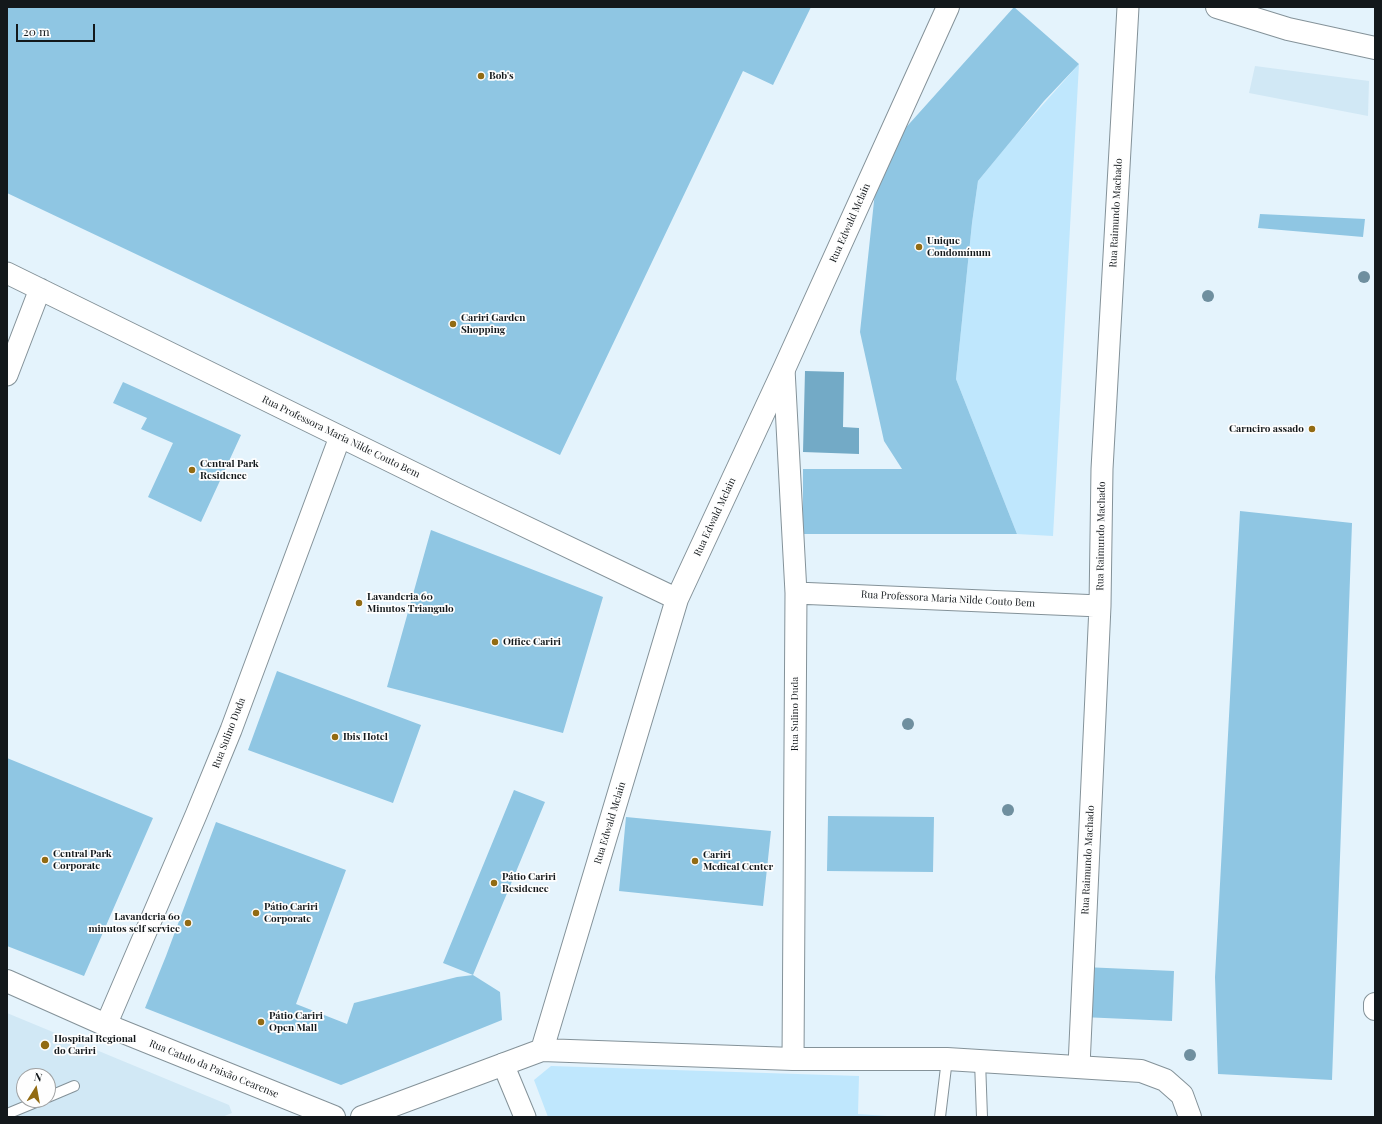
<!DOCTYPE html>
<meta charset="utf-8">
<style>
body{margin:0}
#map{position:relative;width:1382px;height:1124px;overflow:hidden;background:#e4f3fc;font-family:"Playfair Display",serif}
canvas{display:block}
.frame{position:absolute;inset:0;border:8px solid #13181b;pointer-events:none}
.north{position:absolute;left:16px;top:1068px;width:40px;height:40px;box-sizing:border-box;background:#fefefe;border:1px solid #a0a2a3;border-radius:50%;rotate:11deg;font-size:11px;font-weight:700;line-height:16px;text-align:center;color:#13181b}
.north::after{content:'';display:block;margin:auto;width:14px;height:18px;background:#926b13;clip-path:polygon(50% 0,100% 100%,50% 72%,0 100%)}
.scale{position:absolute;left:16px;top:24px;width:79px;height:18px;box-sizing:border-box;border:2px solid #13181b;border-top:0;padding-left:5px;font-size:12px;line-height:14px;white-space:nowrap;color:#13181b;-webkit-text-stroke:3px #fefefe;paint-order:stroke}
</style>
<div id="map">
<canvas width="1382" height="1124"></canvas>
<div class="frame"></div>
<div class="north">N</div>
<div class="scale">20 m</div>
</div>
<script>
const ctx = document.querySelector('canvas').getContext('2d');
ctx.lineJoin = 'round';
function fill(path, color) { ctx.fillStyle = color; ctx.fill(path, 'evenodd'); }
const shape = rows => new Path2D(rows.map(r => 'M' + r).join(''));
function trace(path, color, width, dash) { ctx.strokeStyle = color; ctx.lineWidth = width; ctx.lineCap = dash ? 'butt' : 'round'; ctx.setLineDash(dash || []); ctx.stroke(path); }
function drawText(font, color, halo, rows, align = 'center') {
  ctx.font = font + ' "Playfair Display",serif'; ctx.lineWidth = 3.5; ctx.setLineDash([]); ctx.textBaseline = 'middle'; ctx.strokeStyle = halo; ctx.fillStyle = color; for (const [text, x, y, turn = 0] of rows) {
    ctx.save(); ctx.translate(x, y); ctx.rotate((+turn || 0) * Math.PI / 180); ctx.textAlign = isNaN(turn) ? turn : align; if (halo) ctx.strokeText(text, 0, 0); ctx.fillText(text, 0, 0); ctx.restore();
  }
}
fill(shape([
 [1255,66,1369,81,1368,116,1249,93],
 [7,1013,229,1105,232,1113,222,1117,7,1117],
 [24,1076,48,1076,48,1100,24,1100]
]), '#d1e8f5');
fill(shape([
 [1079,64,1053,536,1017,534,956,379,972,223,978,181,1015,136],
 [551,1066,859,1076,858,1114,902,1117,548,1117,534,1080]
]), '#bfe7fd');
fill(shape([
 [805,371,844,372,843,427,859,428,859,454,803,452]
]), '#73aac6');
fill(shape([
 [7,7,811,7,773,85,743,71,560,455,7,193],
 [1014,7,1079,64,1044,101,978,181,972,223,956,379,1017,534,803,534,803,469,902,469,884,441,860,332,875,192,901,133],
 [1260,214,1365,219,1363,237,1258,228],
 [123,382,241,435,201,522,148,497,173,443,141,429,147,418,113,403],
 [1240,511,1352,523,1332,1080,1218,1074,1215,977],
 [431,530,603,597,563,733,387,687],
 [277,671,421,725,393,803,248,750],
 [7,758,153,818,84,976,7,946],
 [514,790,545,802,473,975,500,992,502,1020,341,1085,145,1008,166,956,216,822,346,870,296,1004,347,1024,354,1003,457,977,473,975,443,963],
 [828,816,934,817,933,872,827,871],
 [626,817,771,831,763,906,619,891],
 [1084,967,1174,971,1172,1021,1082,1017]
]), '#8fc6e3');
const lane = shape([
 [980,1061,982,1117],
 [48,1097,74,1086],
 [7,1114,41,1100],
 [940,1117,947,1059]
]);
const street = shape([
 [7,273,455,493,677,599],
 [784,369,796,593,793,1059],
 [7,375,40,289],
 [796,593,1100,606],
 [106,1025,196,815,231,730,340,437],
 [503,1064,525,1117],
 [1079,1066,1100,606,1102,469,1128,7]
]);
const secondary = shape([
 [1217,7,1288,29,1375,48],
 [7,981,106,1025,334,1117],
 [1375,1004,1375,1009],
 [542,1050,677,599,784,369,948,7],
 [362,1117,542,1050,793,1059,947,1059,1141,1071,1165,1080,1182,1095,1190,1117]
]);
trace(lane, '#849299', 12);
trace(street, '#849299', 23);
trace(secondary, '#849299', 24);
trace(lane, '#fff', 10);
trace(street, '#fff', 21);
trace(secondary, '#fff', 22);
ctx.fillStyle = '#6f8f9f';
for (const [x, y] of [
 [1364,277],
 [1208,296],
 [908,724],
 [1008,810],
 [1190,1055]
]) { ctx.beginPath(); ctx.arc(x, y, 6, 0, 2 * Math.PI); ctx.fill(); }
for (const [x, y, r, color] of [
 [481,76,4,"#926b13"],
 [919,247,4,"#926b13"],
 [453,324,4,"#926b13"],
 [1312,429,4,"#926b13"],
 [192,470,4,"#926b13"],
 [359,603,4,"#926b13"],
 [495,642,4,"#926b13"],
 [335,737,4,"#926b13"],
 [45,860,4,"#926b13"],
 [695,861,4,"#926b13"],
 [494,883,4,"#926b13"],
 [256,913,4,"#926b13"],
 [188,923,4,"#926b13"],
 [261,1022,4,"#926b13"],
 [45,1045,5,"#926b13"]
]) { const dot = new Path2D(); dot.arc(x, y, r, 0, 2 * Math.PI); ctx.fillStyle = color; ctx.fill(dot); trace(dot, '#fefefe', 1.5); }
drawText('bold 10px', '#13181b', '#fefefe', [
 ["Bob's",489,76],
 ["Unique",927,241],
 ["Condomínum",927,253],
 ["Cariri Garden",461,318],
 ["Shopping",461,330],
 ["Carneiro assado",1304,429,"right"],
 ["Central Park",200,464],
 ["Residence",200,476],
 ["Lavanderia 60",367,597],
 ["Minutos Triangulo",367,609],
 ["Office Cariri",503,642],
 ["Ibis Hotel",343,737],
 ["Central Park",53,854],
 ["Corporate",53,866],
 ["Cariri",703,855],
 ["Medical Center",703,867],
 ["Pátio Cariri",502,877],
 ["Residence",502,889],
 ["Pátio Cariri",264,907],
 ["Corporate",264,919],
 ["Lavanderia 60",180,917,"right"],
 ["minutos self service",180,929,"right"],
 ["Pátio Cariri",269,1016],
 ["Open Mall",269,1028],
 ["Hospital Regional",54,1039],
 ["do Cariri",54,1051]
], 'left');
drawText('10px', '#13181b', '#fefefe', [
 ["Rua Raimundo Machado",1116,213,-87],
 ["Rua Edwald Mclain",850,223,-66],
 ["Rua Professora Maria Nilde Couto Bem",341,437,26],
 ["Rua Edwald Mclain",715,517,-65],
 ["Rua Raimundo Machado",1101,536,-89],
 ["Rua Professora Maria Nilde Couto Bem",948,599,3],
 ["Rua Sulino Duda",795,714,-90],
 ["Rua Sulino Duda",229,733,-69],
 ["Rua Edwald Mclain",610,823,-73],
 ["Rua Raimundo Machado",1088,860,-87],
 ["Rua Catulo da Paixão Cearense",214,1069,22]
]);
</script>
